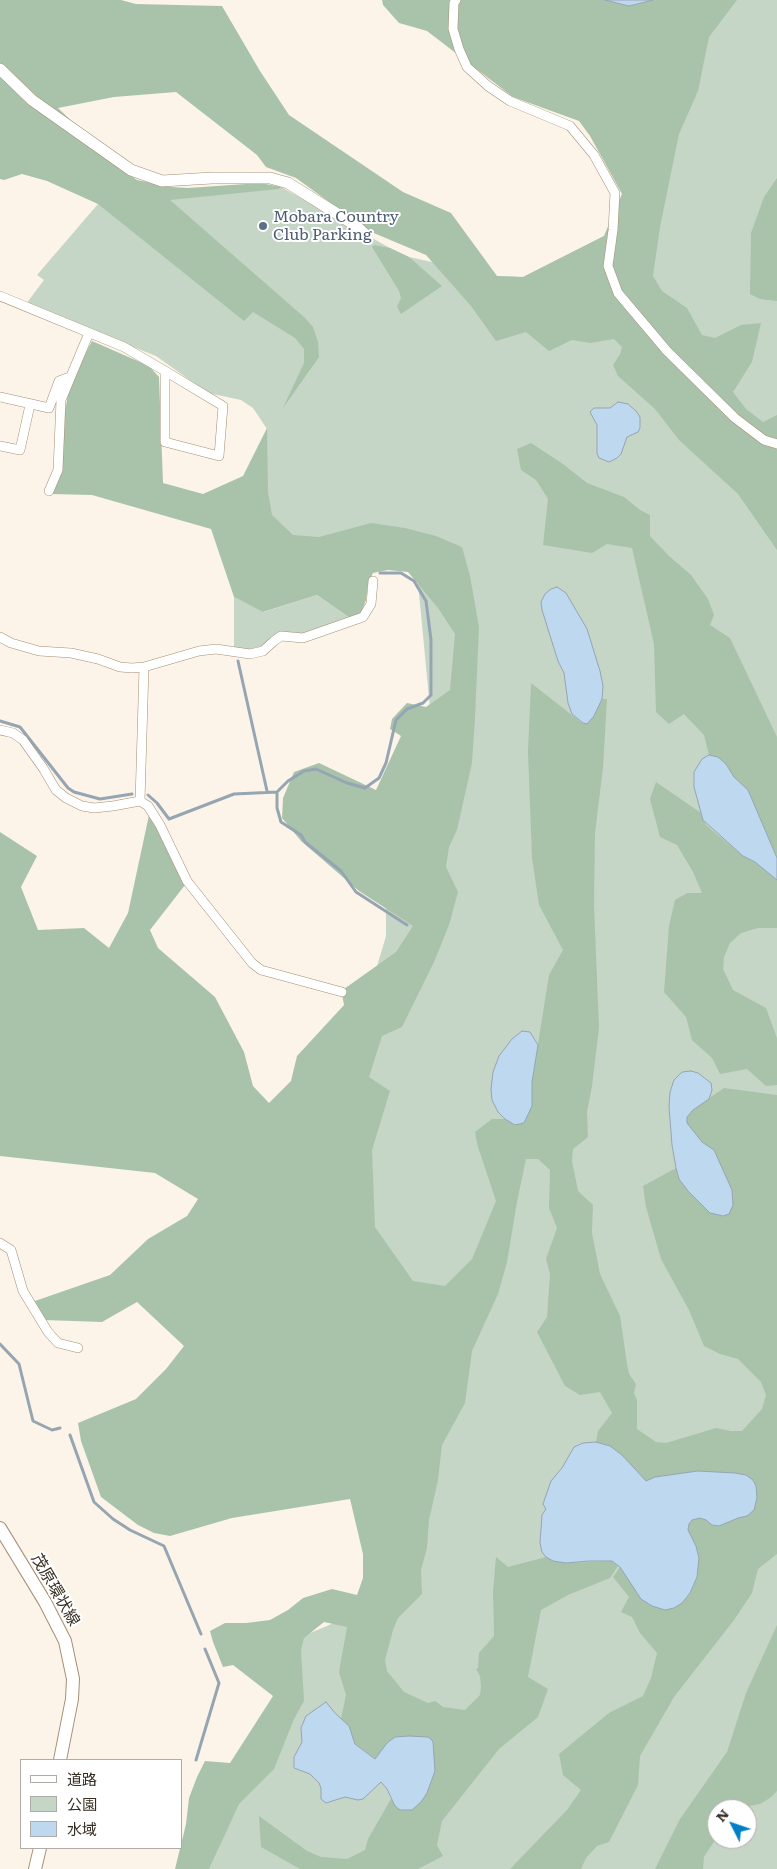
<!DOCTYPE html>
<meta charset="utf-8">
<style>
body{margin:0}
#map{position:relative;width:777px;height:1869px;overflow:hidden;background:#fdf4e9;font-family:Literata,"Noto Sans JP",serif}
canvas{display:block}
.legend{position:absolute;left:20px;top:1759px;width:162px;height:90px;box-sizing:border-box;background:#fff;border:1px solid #afaba7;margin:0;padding:6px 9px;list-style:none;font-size:15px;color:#362e23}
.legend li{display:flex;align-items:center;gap:10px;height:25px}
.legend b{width:25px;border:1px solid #afaba7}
.north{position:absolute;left:707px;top:1799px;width:50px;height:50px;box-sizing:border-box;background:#fff;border:1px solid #afaba7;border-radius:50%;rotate:311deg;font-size:14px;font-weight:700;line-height:20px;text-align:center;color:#362e23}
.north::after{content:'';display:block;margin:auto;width:18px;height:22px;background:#0180c8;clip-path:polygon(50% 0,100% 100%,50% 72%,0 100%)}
</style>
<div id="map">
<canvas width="777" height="1869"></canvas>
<ul class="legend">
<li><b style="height:6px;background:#fff"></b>道路</li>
<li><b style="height:14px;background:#c5d6c6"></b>公園</li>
<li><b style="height:14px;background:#bed8f0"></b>水域</li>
</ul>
<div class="north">N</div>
</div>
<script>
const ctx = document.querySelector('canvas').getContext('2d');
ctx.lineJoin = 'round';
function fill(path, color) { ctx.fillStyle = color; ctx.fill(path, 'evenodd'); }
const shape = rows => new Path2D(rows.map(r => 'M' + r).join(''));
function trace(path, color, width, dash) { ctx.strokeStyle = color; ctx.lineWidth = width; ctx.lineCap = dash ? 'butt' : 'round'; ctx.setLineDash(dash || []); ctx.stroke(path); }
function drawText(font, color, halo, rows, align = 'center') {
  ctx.font = font + ' Literata,"Noto Sans JP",serif'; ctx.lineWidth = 4; ctx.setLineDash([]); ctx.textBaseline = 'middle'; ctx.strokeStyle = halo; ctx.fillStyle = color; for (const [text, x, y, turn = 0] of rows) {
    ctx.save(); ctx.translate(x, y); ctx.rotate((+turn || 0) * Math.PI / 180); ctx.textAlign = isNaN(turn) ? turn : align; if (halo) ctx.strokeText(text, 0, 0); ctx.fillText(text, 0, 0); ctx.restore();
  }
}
fill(shape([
 [645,0,777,0,777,1869,209,1869,277,1699,281,1645,327,1626,389,1597,329,1215,364,1010,386,936,386,829,431,719,416,562,222,538,267,429,253,408,241,400,208,393,156,356,26,304,44,280,37,275,98,204,260,183,281,187,390,248,409,257,497,276,523,277,604,236,622,194],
 [717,1809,747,1809,747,1839,717,1839],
 [317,595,350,618,305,634,286,633,260,651,234,649,234,597,264,612]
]), '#c5d6c6');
fill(shape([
 [0,0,121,0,136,4,222,6,260,71,289,115,403,192,451,213,497,276,523,277,604,236,622,194,590,136,579,121,513,97,427,31,399,23,383,5,382,0,605,0,629,6,653,0,737,0,709,37,698,91,679,134,660,227,653,276,662,291,687,308,702,335,715,338,741,325,761,323,752,362,733,392,746,409,763,422,777,415,777,550,738,494,679,440,655,409,618,376,613,365,620,354,622,347,614,339,590,343,572,340,549,351,526,332,496,341,471,306,426,255,369,231,296,178,266,167,257,155,176,92,114,97,58,108,124,171,137,180,171,187,188,188,260,183,281,187,279,189,170,200,304,317,313,327,318,342,319,357,283,408,304,363,304,349,295,338,253,312,244,321,98,204,47,181,22,174,4,180,0,179],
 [777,178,777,301,760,299,750,294,751,233,764,197],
 [374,245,390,248,409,257,442,286,401,314,397,307,401,298,399,291,372,247],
 [92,341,149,366,159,377,163,483,203,494,243,476,267,428,268,492,272,515,293,535,319,537,371,523,405,528,436,536,462,547,470,576,479,627,475,718,472,763,457,830,449,847,446,867,458,892,449,925,434,962,402,1027,382,1036,369,1077,390,1091,372,1150,375,1227,413,1281,445,1286,472,1259,496,1201,478,1147,475,1132,492,1119,505,1119,515,1125,532,1106,532,1082,549,975,563,950,539,905,532,858,528,752,531,683,582,723,594,716,602,699,607,699,603,768,595,833,594,904,599,1028,592,1086,587,1112,588,1137,573,1149,572,1161,578,1191,593,1205,592,1233,600,1274,620,1316,627,1364,629,1374,636,1384,634,1393,637,1400,637,1429,656,1442,666,1443,716,1428,731,1431,742,1431,762,1409,766,1395,761,1382,738,1359,720,1354,704,1346,689,1310,661,1259,646,1207,643,1186,676,1168,679,1179,688,1191,710,1212,723,1216,714,1150,702,1142,687,1123,687,1117,693,1109,724,1088,777,1095,777,1554,758,1569,752,1593,734,1620,674,1697,640,1756,638,1785,609,1842,597,1846,586,1858,581,1869,510,1869,567,1810,581,1790,563,1775,559,1754,609,1713,643,1696,651,1678,657,1653,640,1633,632,1617,621,1612,629,1597,613,1577,620,1567,628,1578,682,1603,690,1593,697,1577,696,1546,688,1530,689,1524,692,1520,700,1518,706,1520,712,1525,719,1526,738,1518,747,1516,757,1498,756,1486,753,1480,746,1475,698,1471,655,1477,646,1481,622,1455,610,1446,596,1442,598,1431,612,1413,600,1392,580,1395,565,1386,537,1332,547,1317,550,1274,546,1259,557,1228,549,1208,550,1170,538,1159,526,1159,517,1202,507,1262,498,1294,472,1351,465,1403,442,1445,438,1480,429,1520,427,1548,421,1570,422,1594,398,1618,393,1630,385,1660,387,1671,404,1692,428,1703,435,1701,443,1707,465,1710,480,1695,481,1687,480,1676,476,1669,478,1668,479,1653,494,1636,493,1592,496,1557,508,1567,546,1557,553,1561,566,1563,612,1561,618,1566,610,1578,568,1595,541,1610,528,1677,548,1689,538,1717,499,1749,442,1821,437,1845,443,1856,418,1869,300,1869,261,1847,259,1816,307,1851,321,1857,347,1859,365,1850,368,1839,391,1799,395,1806,435,1771,409,1736,395,1737,387,1743,376,1759,355,1744,349,1726,341,1719,346,1695,339,1672,347,1627,324,1622,304,1638,301,1650,304,1701,294,1719,274,1769,239,1804,209,1869,175,1869,186,1824,189,1798,197,1777,205,1761,230,1763,273,1696,233,1665,223,1667,213,1642,210,1631,225,1623,246,1623,270,1620,288,1610,303,1598,332,1589,357,1595,363,1578,363,1554,350,1499,232,1518,170,1536,154,1533,138,1525,101,1497,81,1441,78,1423,136,1399,166,1369,184,1346,137,1302,102,1322,44,1320,32,1302,110,1275,148,1239,187,1216,198,1199,155,1173,0,1156,0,832,37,856,21,887,38,930,84,928,109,948,128,913,149,815,163,839,185,885,150,930,158,948,215,997,244,1052,253,1086,269,1103,291,1081,297,1056,344,1005,342,995,344,989,396,952,413,926,359,891,301,841,282,818,283,798,294,772,319,763,376,790,401,736,390,729,392,719,407,703,426,707,450,690,455,634,438,608,408,572,388,570,373,573,368,584,366,600,360,616,350,618,317,595,263,612,234,597,211,529,92,495,51,494,68,394,75,374],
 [531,443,563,464,587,483,624,497,640,510,650,515,650,536,669,556,691,575,708,599,714,615,710,625,730,638,777,737,777,858,748,790,734,777,726,764,718,757,709,755,704,735,684,714,669,724,656,712,654,644,632,548,607,544,592,553,543,545,548,499,536,480,521,470,517,449],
 [656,782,701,813,706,825,743,856,755,862,777,880,777,928,758,928,741,933,730,943,724,957,723,969,733,990,766,1008,777,1038,777,1085,766,1086,747,1069,720,1074,712,1058,692,1040,686,1017,664,992,669,926,675,900,687,893,702,893,693,872,677,845,660,837,650,799],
 [777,1625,777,1791,770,1798,760,1804,734,1809,717,1809,717,1837,704,1857,703,1869,655,1869,680,1819,727,1752,746,1693]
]), '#a9c3ab');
const water = shape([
 [605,0,653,0,629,6,605,0],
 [618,402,628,404,636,411,640,417,640,428,638,432,627,437,621,454,617,458,609,462,599,458,597,453,597,425,590,412,594,408,610,408,618,402],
 [557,587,566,593,587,629,600,671,603,686,602,699,594,716,587,724,583,723,572,714,568,703,564,673,558,661,542,610,541,602,545,594,551,589,557,587],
 [709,755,718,757,726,764,734,777,748,790,777,858,777,880,755,862,743,856,703,820,694,787,694,772,702,759,709,755],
 [522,1031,530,1032,538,1045,532,1082,532,1106,524,1123,515,1125,505,1119,498,1112,492,1100,491,1089,493,1072,499,1056,512,1039,522,1031],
 [691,1071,698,1073,711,1083,712,1090,709,1099,693,1110,687,1117,687,1123,702,1142,714,1150,732,1190,733,1205,729,1214,723,1216,710,1213,688,1191,679,1179,676,1168,672,1145,669,1107,670,1092,674,1080,682,1072,691,1071],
 [596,1442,610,1446,622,1455,646,1481,655,1477,698,1471,735,1473,746,1475,753,1480,756,1486,757,1498,754,1510,747,1516,738,1518,719,1526,712,1525,706,1520,700,1518,692,1520,689,1524,688,1530,696,1546,699,1558,697,1577,690,1593,682,1603,674,1608,665,1610,652,1606,641,1599,620,1567,612,1561,589,1561,566,1563,553,1561,546,1557,542,1552,540,1543,542,1515,546,1509,543,1504,551,1481,562,1468,574,1447,583,1443,596,1442],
 [326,1702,335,1713,349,1726,355,1744,375,1759,387,1743,395,1737,409,1736,428,1737,431,1739,433,1742,435,1771,427,1793,421,1802,412,1810,400,1810,395,1806,387,1789,381,1782,363,1799,358,1800,345,1797,326,1803,321,1799,321,1788,319,1783,310,1774,294,1768,294,1757,302,1742,301,1728,306,1716,326,1702]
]);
fill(water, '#bed8f0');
trace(water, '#95a5b2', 1);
trace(shape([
 [380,573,401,573,414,581,426,601,431,640,431,695,423,703,407,709,396,720,386,763,379,778,365,788,347,783,316,769,304,771,288,781,277,792,277,808,281,822,301,835,305,842,341,871,356,892,407,925],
 [238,661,267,791],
 [0,721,20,727,68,788,74,792,100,799,132,794],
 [148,795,157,803,169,819,234,794,277,792],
 [0,1344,19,1364,33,1421,52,1430,60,1428],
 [70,1435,94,1502,113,1519,130,1530,164,1546,201,1634],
 [196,1760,219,1683,205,1649]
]), '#95a5b2', 3);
const minor = shape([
 [456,0,454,3,453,29,459,49,467,67,488,86,510,101,570,126,594,155,615,193,613,230,608,266,618,293,667,351,735,418,764,440,777,444],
 [0,296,124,347,165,371,223,406,219,456,165,442,165,371],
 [0,397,49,408,59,381,70,377],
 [0,446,20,450,30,405],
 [49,491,58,470,61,400,89,333],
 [0,637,11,643,39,651,71,653,98,659,120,667,132,668,144,667,199,651,216,649,250,654,263,651,274,641,281,636,303,638,363,617,371,604,373,581],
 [0,730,13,733,23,740,43,768,56,790,66,798,82,806,94,808,113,806,140,801,148,806,160,825,187,881,252,963,261,970,342,992],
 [140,801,144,667],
 [0,1243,11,1250,23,1291,48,1332,58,1343,78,1348]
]);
const tertiary = shape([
 [0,69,32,100,131,170,162,181,212,178,270,178,288,183,355,225,365,234]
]);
const secondary = shape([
 [0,1528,45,1602,65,1641,73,1679,72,1699,60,1760],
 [35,1869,40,1848]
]);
trace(minor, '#a48f75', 10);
trace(tertiary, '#a48f75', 12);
trace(secondary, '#a48f75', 14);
trace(minor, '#fff', 9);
trace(tertiary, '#fff', 11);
trace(secondary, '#fff', 12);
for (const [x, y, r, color] of [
 [263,226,5,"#5c6f8a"]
]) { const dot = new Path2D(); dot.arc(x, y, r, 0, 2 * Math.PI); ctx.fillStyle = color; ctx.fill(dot); trace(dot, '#fff', 2); }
drawText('16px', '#4e5e75', '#fff', [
 ["Mobara Country",273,217],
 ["Club Parking",273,235]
], 'left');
drawText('16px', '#362e23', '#fff', [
 ["茂原環状線",55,1590,60]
]);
</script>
